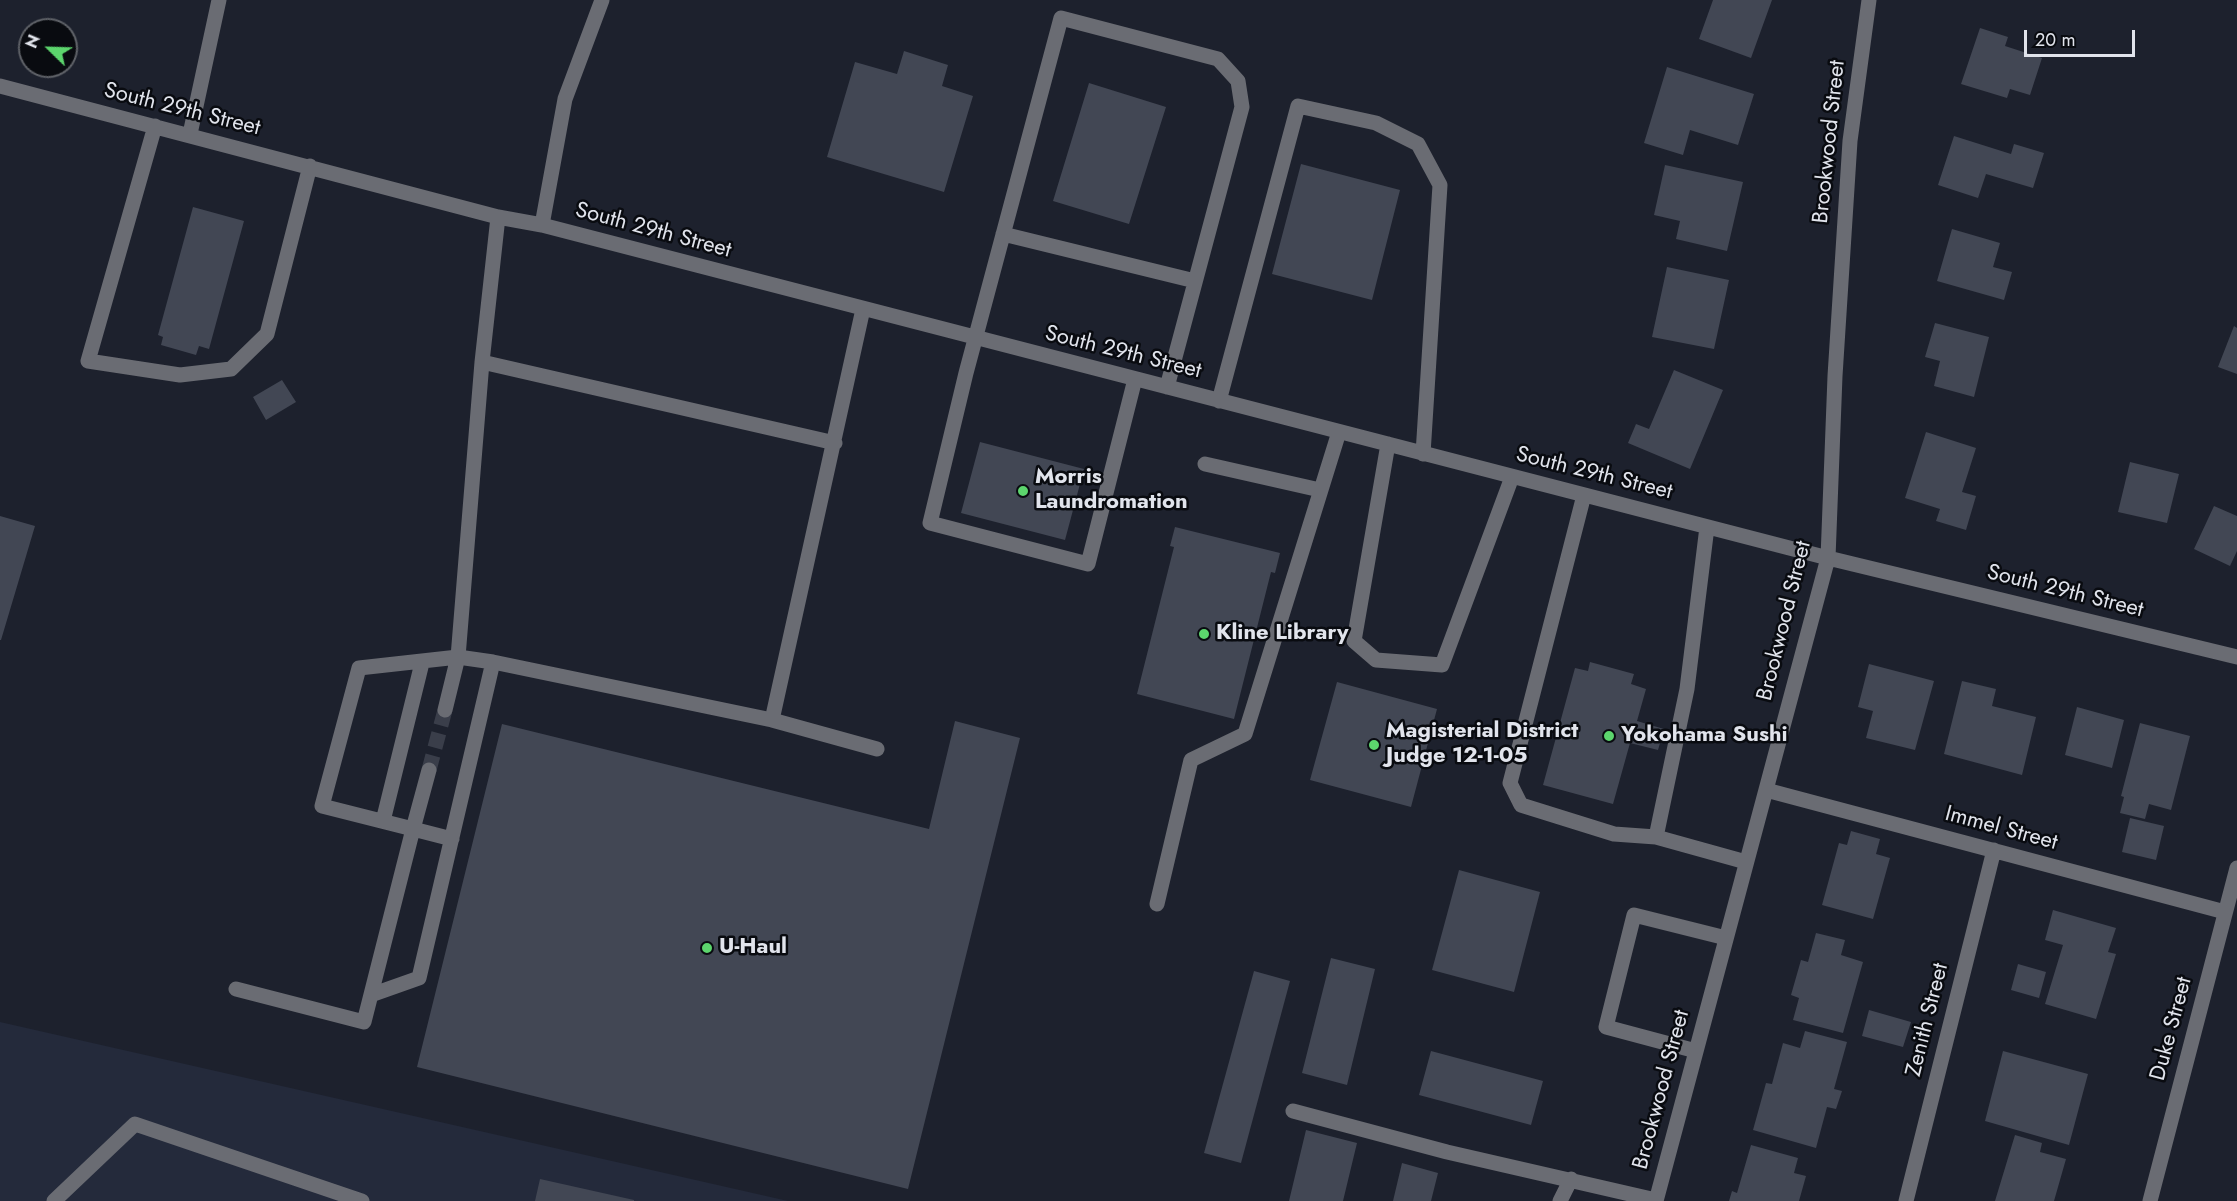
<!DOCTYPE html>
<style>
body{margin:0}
#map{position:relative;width:2237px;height:1201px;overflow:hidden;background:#1d212d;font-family:Jost,sans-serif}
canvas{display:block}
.north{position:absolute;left:18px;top:18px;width:60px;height:60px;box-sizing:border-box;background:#090b10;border:2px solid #5f6268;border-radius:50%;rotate:293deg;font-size:16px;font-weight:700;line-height:24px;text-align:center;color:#e1e4ec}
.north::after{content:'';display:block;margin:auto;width:21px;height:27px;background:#5cd56d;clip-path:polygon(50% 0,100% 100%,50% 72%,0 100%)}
.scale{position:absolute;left:2024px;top:30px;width:111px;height:27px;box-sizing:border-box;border:3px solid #e1e4ec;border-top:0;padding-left:8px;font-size:18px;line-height:21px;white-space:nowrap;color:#e1e4ec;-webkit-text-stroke:4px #090b10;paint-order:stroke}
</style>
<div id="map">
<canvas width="2237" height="1201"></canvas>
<div class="north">N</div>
<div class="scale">20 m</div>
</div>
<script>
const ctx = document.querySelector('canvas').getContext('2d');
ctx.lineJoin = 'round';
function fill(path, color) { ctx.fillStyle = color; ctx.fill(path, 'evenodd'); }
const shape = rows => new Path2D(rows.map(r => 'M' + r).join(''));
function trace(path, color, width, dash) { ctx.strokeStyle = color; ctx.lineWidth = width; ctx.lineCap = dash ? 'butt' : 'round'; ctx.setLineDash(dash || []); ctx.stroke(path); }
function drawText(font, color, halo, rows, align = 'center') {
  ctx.font = font + ' Jost,sans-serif'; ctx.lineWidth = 5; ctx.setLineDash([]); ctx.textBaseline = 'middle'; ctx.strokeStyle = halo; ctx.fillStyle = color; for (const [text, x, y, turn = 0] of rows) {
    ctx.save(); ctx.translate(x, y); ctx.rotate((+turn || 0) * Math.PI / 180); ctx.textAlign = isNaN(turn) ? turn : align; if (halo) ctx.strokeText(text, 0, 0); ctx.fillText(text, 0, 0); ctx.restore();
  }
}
fill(shape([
 [0,1022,788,1201,0,1201]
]), '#242a3b');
fill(shape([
 [1713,0,1772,0,1751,58,1699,39],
 [1980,28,2008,37,2005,46,2042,58,2030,95,2010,89,2007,98,1961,84],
 [904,51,948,65,942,86,973,96,944,192,827,157,855,62,897,74],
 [1667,67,1754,94,1738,145,1690,130,1683,155,1644,143],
 [1089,83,1166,107,1129,224,1053,201],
 [1954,136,2011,154,2014,144,2044,153,2033,188,1986,174,1978,198,1938,185],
 [1301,164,1400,190,1372,300,1272,274],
 [1665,165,1743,182,1727,251,1676,239,1680,221,1654,215],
 [193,207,244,221,209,349,199,346,196,355,161,345,163,337,158,335],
 [1952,229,2000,243,1993,267,2012,272,2004,300,1937,281],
 [1667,267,1729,280,1714,349,1652,337],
 [1935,323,1989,337,1974,397,1934,386,1940,361,1925,357],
 [2234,326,2237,328,2237,374,2218,367],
 [1674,370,1723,390,1690,469,1628,443,1636,424,1649,429],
 [282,380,296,402,266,420,253,397],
 [1926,432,1976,448,1962,492,1976,496,1966,530,1936,521,1940,509,1905,498],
 [980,442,1084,469,1065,540,961,513],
 [2130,462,2179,474,2167,523,2118,512],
 [2214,506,2237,516,2237,551,2230,566,2194,549],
 [0,516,35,526,1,640,0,640],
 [1175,527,1280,553,1275,573,1271,572,1234,719,1137,694,1174,547,1170,546],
 [1590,662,1634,674,1631,684,1646,689,1637,721,1664,729,1658,750,1630,743,1613,804,1543,785,1575,668,1588,671],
 [1869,664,1934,681,1915,750,1866,738,1873,711,1858,707],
 [1962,681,1996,689,1992,706,2036,717,2022,775,1944,754],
 [1337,682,1437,709,1411,807,1310,780],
 [2077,707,2124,720,2112,768,2065,755],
 [955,721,1020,738,908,1189,417,1067,502,724,929,829],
 [2140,723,2190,736,2171,810,2149,804,2145,819,2120,813,2124,797,2121,796],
 [2130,818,2164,826,2156,860,2122,852],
 [1851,831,1880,839,1876,854,1890,858,1873,919,1822,905,1839,843,1847,845],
 [1459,870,1540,892,1514,992,1432,970],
 [2053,910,2116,928,2108,952,2116,954,2096,1019,2045,1004,2063,945,2045,940],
 [1816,933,1845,940,1841,955,1863,962,1843,1033,1793,1020,1799,998,1791,995,1801,960,1808,962],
 [1331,958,1375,969,1347,1085,1302,1073],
 [2018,964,2046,972,2039,998,2011,990],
 [1254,971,1290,981,1241,1163,1204,1153],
 [1869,1010,1911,1022,1903,1047,1862,1036],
 [1805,1031,1847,1042,1834,1089,1842,1091,1836,1109,1827,1107,1816,1148,1753,1130,1766,1083,1772,1084,1783,1043,1800,1048],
 [1431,1051,1543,1081,1531,1125,1419,1095],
 [2003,1051,2088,1074,2069,1145,1985,1121],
 [1306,1130,1357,1143,1343,1201,1289,1201],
 [2015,1135,2042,1143,2040,1152,2066,1159,2054,1201,1995,1201],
 [1751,1145,1798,1158,1794,1173,1806,1176,1799,1201,1729,1201,1732,1191,1737,1193],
 [1402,1163,1438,1173,1431,1201,1393,1201],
 [540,1179,634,1200,634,1201,535,1201]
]), '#424754');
trace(shape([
 [429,770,445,710]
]), '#3a3e4a', 15, [15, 8]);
trace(shape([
 [0,86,498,217,542,225,1828,558,2237,657],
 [155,126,88,361,180,375,231,369,267,334,310,166],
 [190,134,219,0],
 [542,225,565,99,602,0],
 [1003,234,1195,281],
 [482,362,835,443],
 [1135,379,1088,564,930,523,966,373,1061,18,1218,59,1238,81,1242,107,1167,387],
 [1219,401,1298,106,1376,123,1418,144,1440,185,1423,454],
 [1388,444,1354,641,1376,660,1442,665,1512,477],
 [1205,464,1320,490],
 [1584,495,1510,783,1521,805,1614,834,1656,837,1746,862],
 [445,710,458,657,482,362,498,217],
 [772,720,863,309],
 [429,770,413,829,452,839],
 [1766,790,2225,912],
 [383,821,422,663],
 [1656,837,1687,689,1707,527],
 [1157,904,1191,760,1245,734,1339,432],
 [236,989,364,1022,413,829,322,806,359,668,458,657,493,662,772,720,877,749],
 [371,995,419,978,493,662],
 [1696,1051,1606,1027,1634,915,1726,938],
 [1293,1111,1447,1152,1656,1200],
 [54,1201,135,1124,362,1201],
 [1560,1201,1571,1179],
 [1656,1201,1828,558,1835,376,1850,141,1869,0],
 [1906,1201,1994,850],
 [2150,1201,2237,868]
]), '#6a6c73', 15);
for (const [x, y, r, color] of [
 [1023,491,6,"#5cd56d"],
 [1204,634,6,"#5cd56d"],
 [1609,736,6,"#5cd56d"],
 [1374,745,6,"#5cd56d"],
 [707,948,6,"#5cd56d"]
]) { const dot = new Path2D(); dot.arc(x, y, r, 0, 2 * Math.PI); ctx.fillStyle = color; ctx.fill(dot); trace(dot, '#090b10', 2); }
drawText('22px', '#e1e4ec', '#090b10', [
 ["South 29th Street",182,110,14],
 ["Brookwood Street",1830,142,-84],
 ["South 29th Street",653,231,15],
 ["South 29th Street",1123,353,14],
 ["South 29th Street",1594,474,14],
 ["South 29th Street",2065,592,14],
 ["Brookwood Street",1785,621,-76],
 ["Immel Street",2001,829,15],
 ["Zenith Street",1928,1020,-76],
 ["Duke Street",2172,1029,-75],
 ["Brookwood Street",1662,1090,-75]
]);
drawText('bold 22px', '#e1e4ec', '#090b10', [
 ["Morris",1035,478],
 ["Laundromation",1035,503],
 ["Kline Library",1216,634],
 ["Magisterial District",1386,732],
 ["Judge 12-1-05",1386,757],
 ["Yokohama Sushi",1621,736],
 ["U-Haul",719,948]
], 'left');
</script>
